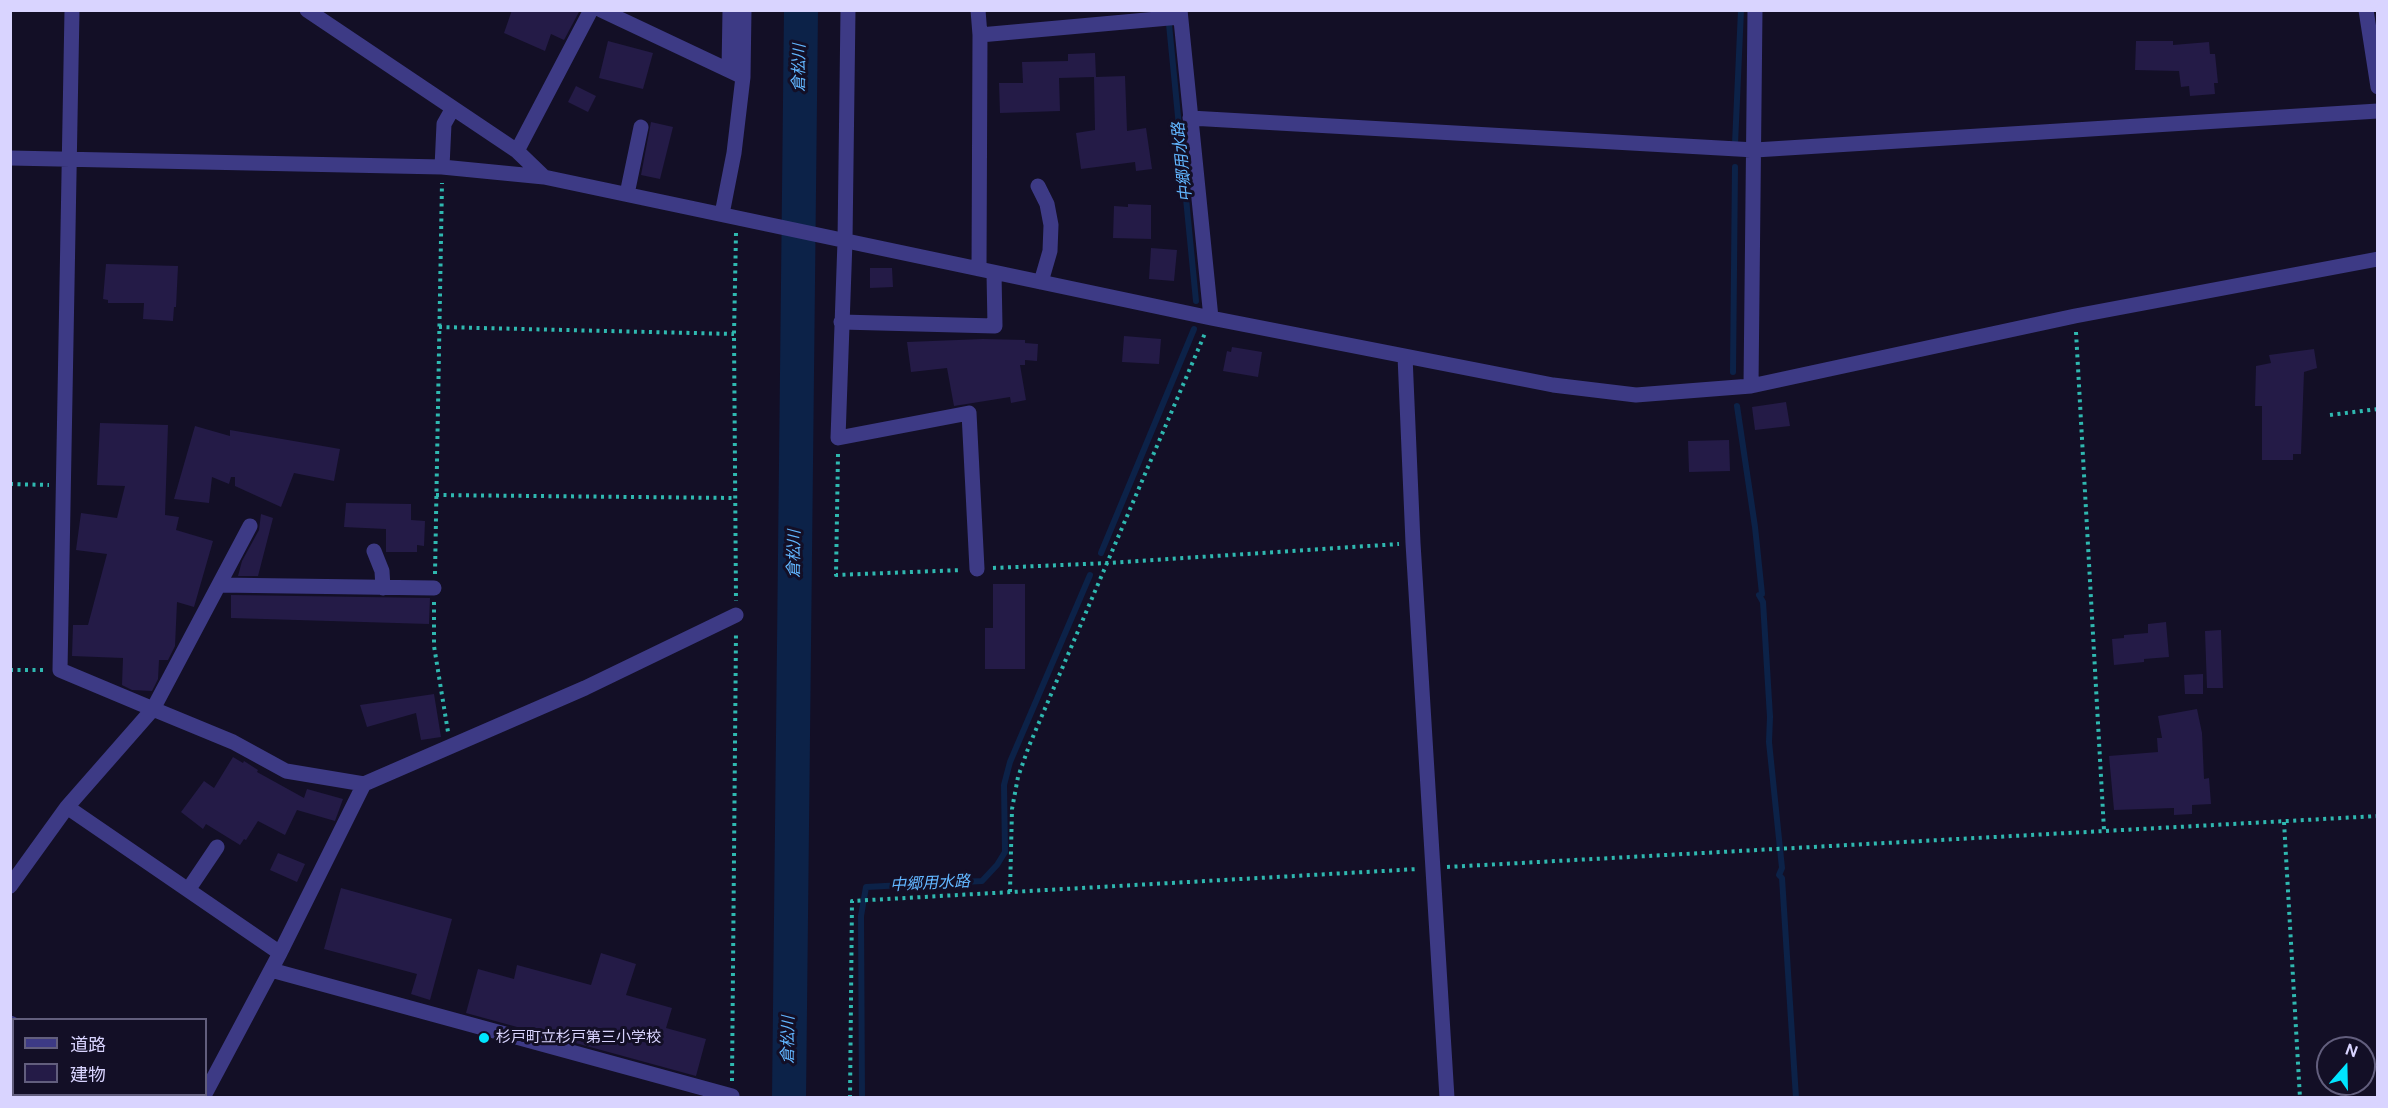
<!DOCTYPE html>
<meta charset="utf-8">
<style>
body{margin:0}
#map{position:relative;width:2388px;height:1108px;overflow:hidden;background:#130f26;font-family:"DM Sans","Noto Sans JP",sans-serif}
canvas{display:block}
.frame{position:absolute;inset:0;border:12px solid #d9d4ff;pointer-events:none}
.legend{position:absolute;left:12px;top:1018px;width:195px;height:78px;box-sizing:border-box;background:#130f26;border:2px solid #625e7d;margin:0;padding:8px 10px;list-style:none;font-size:18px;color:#d9d4ff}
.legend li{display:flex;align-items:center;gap:12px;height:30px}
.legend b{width:30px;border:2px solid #625e7d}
.north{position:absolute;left:2316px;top:1036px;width:60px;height:60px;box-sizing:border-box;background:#130f26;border:2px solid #625e7d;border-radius:50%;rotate:20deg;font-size:16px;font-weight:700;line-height:24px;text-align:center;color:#d9d4ff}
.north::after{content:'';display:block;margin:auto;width:21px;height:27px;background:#00e5ff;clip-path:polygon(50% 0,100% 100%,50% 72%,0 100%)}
</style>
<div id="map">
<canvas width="2388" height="1108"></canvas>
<div class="frame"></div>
<ul class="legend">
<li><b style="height:8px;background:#3d3a85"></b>道路</li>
<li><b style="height:16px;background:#241b47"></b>建物</li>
</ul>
<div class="north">N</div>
</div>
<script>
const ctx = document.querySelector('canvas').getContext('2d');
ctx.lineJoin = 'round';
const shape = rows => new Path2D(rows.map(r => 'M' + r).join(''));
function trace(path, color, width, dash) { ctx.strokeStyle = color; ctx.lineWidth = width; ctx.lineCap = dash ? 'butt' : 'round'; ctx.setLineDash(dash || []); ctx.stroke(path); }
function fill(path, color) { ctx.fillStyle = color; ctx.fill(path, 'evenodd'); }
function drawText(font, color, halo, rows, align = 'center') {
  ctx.font = font + ' "DM Sans","Noto Sans JP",sans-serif'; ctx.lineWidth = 6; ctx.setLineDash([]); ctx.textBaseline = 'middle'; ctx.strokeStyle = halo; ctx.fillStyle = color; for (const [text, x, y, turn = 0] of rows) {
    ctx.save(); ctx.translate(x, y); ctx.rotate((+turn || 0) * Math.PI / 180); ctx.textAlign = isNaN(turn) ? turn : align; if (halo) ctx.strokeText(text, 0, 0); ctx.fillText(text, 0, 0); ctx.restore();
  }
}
trace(shape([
 [1169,24,1196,301],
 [1735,144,1741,10],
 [1733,372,1735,167],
 [1737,406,1755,527,1762,594,1759,595,1763,602,1770,717,1769,742,1782,868,1779,875,1782,878,1796,1098],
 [1101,553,1194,329],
 [862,1098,861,916,866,887,982,881,997,865,1005,852,1004,785,1010,762,1090,575]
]), '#0c2248', 6);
trace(shape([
 [789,1098,801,10]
]), '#0c2248', 34);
fill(shape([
 [512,10,580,10,564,40,551,34,545,51,504,33],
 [608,41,653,53,643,89,599,78],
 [2136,41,2173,41,2173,45,2209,42,2210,54,2215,54,2218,83,2214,83,2215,94,2190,96,2189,86,2181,87,2179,71,2135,70],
 [1095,53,1096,77,1125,76,1127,131,1146,128,1152,169,1136,171,1135,162,1081,169,1076,133,1095,130,1094,77,1059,78,1060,111,1000,113,999,83,1023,83,1022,62,1068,61,1068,54],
 [576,86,596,96,588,112,568,102],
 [651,122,673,127,660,179,641,175],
 [1128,204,1151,205,1151,239,1113,238,1114,206,1128,207],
 [1151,248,1177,250,1174,281,1149,279],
 [106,264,178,266,176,307,174,307,173,321,143,319,144,303,108,303,108,300,103,299],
 [870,268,892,268,893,287,870,288],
 [1124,336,1161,339,1159,364,1122,362],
 [983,339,1025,340,1025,343,1038,344,1037,361,1025,360,1025,365,1020,365,1026,400,1011,403,1010,397,954,406,947,368,911,372,907,342],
 [1232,347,1262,352,1258,377,1223,371,1227,351,1231,352],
 [2314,349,2317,368,2304,372,2301,454,2293,454,2293,460,2262,460,2262,406,2255,406,2256,366,2271,363,2269,355],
 [1786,402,1790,426,1755,430,1752,407],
 [100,423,168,425,165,515,179,517,176,530,213,541,194,607,177,602,175,646,168,660,159,660,158,679,152,691,132,690,122,685,123,658,72,656,73,625,88,625,107,554,76,550,81,513,117,518,125,486,97,485],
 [195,426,230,436,230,430,340,449,334,481,294,473,281,507,235,486,235,477,231,477,229,484,212,477,209,503,174,499],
 [1729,440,1730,471,1689,472,1688,441],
 [346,503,411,504,411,520,425,521,424,546,417,545,417,552,386,552,386,529,344,527],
 [261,514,273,518,258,576,238,576,242,561,259,530],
 [993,584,1025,584,1025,669,985,669,985,628,993,628],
 [231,595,430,598,429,624,231,618],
 [2166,622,2169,657,2144,659,2144,662,2114,665,2112,639,2124,638,2124,635,2148,633,2148,624],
 [2221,630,2223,688,2207,688,2205,631],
 [2203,674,2203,694,2185,694,2184,675],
 [434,694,441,737,421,740,416,713,367,727,360,705],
 [2197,709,2202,733,2204,779,2209,778,2211,804,2192,805,2192,814,2174,815,2174,808,2114,810,2109,756,2158,752,2157,738,2162,738,2158,716],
 [233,757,243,763,244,761,258,770,257,772,304,798,307,789,343,799,335,821,297,810,285,835,258,821,246,840,244,839,240,845,206,824,203,829,181,812,204,781,214,788],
 [278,853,305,864,297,882,270,870],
 [341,888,452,919,430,1000,411,994,417,974,324,949],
 [601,953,636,964,626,995,672,1008,666,1028,706,1039,696,1076,466,1013,478,969,514,979,517,965,591,985]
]), '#241b47');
trace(shape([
 [736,233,734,334,736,601],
 [439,327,734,334],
 [2076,332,2104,830],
 [2330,415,2378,409],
 [838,454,836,575,962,570],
 [10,484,49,485],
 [436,495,735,498],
 [993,568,1108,563,1399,544],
 [435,574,442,183],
 [434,602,434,646,448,732],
 [10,670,46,670],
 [2284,822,2300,1098],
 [1447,867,2378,816],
 [1010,892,1012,809,1018,777,1029,746,1206,331],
 [732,1081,736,632],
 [850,1098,852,901,1418,869]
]), '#2fb8b0', 4, [3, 4.5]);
trace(shape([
 [72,10,60,670,153,709,67,807,280,953],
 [307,10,517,151,544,177],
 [601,10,743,77],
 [848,10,845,241,838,438,969,413,977,569],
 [978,10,980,35],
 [1180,10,1211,318],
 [2366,10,2378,87],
 [729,70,730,10],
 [1190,118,1755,150,2378,111],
 [517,151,591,10],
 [10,158,442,167,544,177,1211,318,1553,385,1636,395,1751,386,2075,316,2378,259],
 [442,167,444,124,453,108],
 [1038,186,1047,204,1051,225,1050,251,1041,282],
 [627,194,641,127],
 [722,214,734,153,743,77,744,10],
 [979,269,980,35,1180,17],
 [841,322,995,326,994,273],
 [1405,356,1413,543,1447,1098],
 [1751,386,1755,10],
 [250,526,153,709,233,742,286,771,364,784],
 [374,551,382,571,383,588],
 [219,585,434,588],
 [10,886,67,807],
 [188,890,217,847],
 [271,970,732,1096],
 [10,1023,14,1025],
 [206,1092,280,953,364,784,585,688,736,615],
 [129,1094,133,1098]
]), '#3d3a85', 15);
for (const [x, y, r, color] of [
 [484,1038,6,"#00e5ff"]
]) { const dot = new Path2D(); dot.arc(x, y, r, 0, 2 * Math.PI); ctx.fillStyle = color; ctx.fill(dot); trace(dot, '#130f26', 2); }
drawText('15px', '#d9d4ff', '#130f26', [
 ["杉戸町立杉戸第三小学校",496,1038]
], 'left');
drawText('italic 16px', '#62b6ff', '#130f26', [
 ["倉松川",800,68,-89],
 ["中郷用水路",1183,162,-96],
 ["倉松川",795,554,-89],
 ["中郷用水路",930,884,-3],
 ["倉松川",789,1040,-89]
]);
</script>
